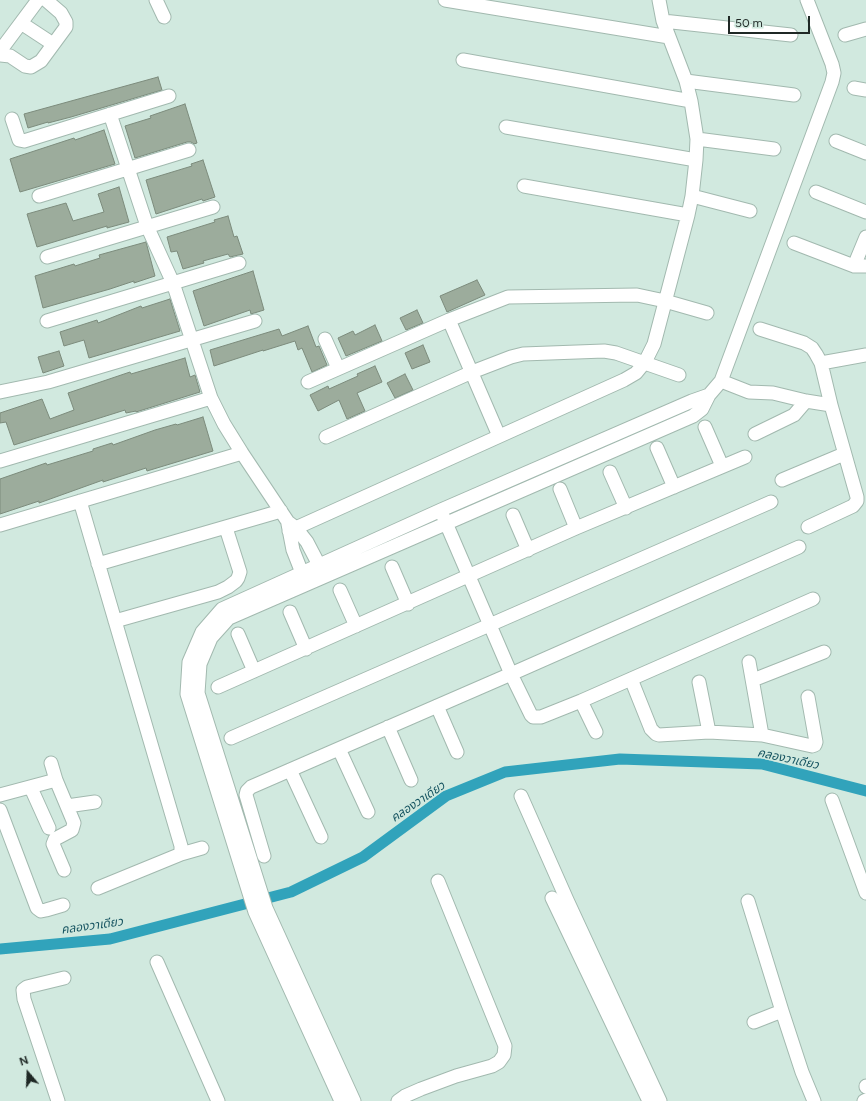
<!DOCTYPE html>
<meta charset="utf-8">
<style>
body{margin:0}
#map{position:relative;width:866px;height:1101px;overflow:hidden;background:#d1e9df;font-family:Figtree,sans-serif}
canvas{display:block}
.north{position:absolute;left:8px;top:1053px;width:40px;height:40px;-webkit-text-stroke:3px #d1e9df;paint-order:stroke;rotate:341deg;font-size:11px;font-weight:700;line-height:16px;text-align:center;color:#1f2825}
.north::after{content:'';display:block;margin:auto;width:14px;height:18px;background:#1f2825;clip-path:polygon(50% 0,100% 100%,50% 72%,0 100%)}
.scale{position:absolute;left:728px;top:16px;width:82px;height:18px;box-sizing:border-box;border:2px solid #1f2825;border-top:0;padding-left:5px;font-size:12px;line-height:14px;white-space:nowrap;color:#1f2825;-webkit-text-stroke:3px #d1e9df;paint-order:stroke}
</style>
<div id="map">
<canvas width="866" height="1101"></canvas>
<div class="north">N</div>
<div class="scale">50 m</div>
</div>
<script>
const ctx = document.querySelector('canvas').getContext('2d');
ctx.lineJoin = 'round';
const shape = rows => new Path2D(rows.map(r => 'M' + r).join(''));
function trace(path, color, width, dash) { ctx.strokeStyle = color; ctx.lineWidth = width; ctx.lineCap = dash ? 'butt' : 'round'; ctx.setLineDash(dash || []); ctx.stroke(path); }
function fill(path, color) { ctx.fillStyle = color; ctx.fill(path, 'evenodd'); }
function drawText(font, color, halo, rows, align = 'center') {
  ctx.font = font + ' Figtree,"Noto Sans Thai",sans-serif'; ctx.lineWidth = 3; ctx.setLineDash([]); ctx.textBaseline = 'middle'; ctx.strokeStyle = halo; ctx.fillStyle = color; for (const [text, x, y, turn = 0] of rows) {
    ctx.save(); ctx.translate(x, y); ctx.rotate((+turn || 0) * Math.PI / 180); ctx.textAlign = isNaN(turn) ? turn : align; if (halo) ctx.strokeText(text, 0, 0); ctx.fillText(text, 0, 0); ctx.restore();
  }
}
trace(shape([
 [0,949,110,939,291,892,363,857,446,796,505,772,620,759,762,764,866,791]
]), '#31a3bb', 11);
const building = shape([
 [158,77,162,90,71,117,48,123,48,122,28,128,24,114,158,77],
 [185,104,197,143,194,144,191,142,187,142,135,158,125,126,151,118,150,116,185,104],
 [104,130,115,164,20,192,10,159,74,138,75,140,104,130],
 [203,160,215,197,203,201,202,199,156,214,146,180,192,166,191,164,203,160],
 [119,187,129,222,107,228,107,226,37,247,27,214,66,203,73,221,104,212,98,194,119,187],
 [228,216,234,237,237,236,243,254,230,257,228,254,203,261,204,263,183,269,177,251,171,252,167,237,215,222,214,220,228,216],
 [146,242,155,276,134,283,134,281,110,289,43,308,35,276,74,264,75,266,100,258,99,255,146,242],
 [253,271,264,310,251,314,250,310,204,326,193,291,253,271],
 [477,280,485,295,447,312,440,296,477,280],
 [170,299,180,331,89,358,84,340,64,346,60,332,97,320,98,323,141,306,142,308,170,299],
 [417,310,423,323,406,330,400,318,417,310],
 [375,325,382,341,346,356,338,338,353,331,355,335,375,325],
 [308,326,316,347,319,346,327,365,312,372,302,348,298,350,295,341,263,351,263,350,214,366,210,350,279,329,282,336,308,326],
 [423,345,430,362,412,369,405,353,423,345],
 [59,351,64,366,43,373,38,357,59,351],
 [185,358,190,377,195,375,200,392,136,412,136,411,126,413,125,410,14,445,6,422,0,423,0,413,42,399,50,419,74,410,68,393,130,372,131,374,185,358],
 [375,366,382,382,357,393,365,411,347,419,339,400,318,411,310,395,328,386,329,389,358,376,357,374,375,366],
 [405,374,413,390,395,398,387,383,405,374],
 [203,417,213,451,147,471,146,468,103,482,103,480,39,503,39,501,0,514,0,479,46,463,47,465,93,451,93,449,112,443,113,445,155,430,176,424,177,425,203,417]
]);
fill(building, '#9cac9c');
trace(building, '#7c8b7c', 1);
const minor = shape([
 [156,0,164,17],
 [445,0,669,37],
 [663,21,791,35],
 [21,23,53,44],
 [845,35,866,29],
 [0,51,38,0],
 [0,55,10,56,25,66,31,67,41,61,66,27,66,22,61,13,46,0],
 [463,60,691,101],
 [686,81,794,95],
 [854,88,866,90],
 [110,114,147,226,173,283,211,398,224,424,242,453,288,522,296,528,307,542,319,565],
 [12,119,19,140,24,141,169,96],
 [506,127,696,160],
 [697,139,774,149],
 [836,141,866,153],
 [524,186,688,215],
 [816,192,866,212],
 [39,196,189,150],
 [692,196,750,211],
 [794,243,854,266,866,266],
 [47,257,213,207],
 [854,266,866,237],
 [449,320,499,436],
 [47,321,239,263],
 [760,329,804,343,812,348,816,354,821,363,831,405,857,497,857,501,853,506,808,527],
 [325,339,338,368],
 [821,363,866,355],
 [721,381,749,392,773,393,806,401,831,405],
 [308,382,449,320,508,297,637,295,665,301,707,313],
 [0,392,48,382,255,321],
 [705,427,722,466],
 [755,434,794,415,806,401],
 [326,437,472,372,511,357,523,354,604,351,616,353,679,375],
 [657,448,674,487],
 [0,461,211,398],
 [610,472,626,508],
 [782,480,844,454],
 [560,489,576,528],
 [80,501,149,737,181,846,181,854],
 [513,515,528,550],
 [443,516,511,674,531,715,533,717,541,717,581,701,813,599],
 [288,524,293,550,302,573],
 [0,525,242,453],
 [289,531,624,380,636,373,645,362,654,344,688,215,692,196,696,160,697,139,691,101,686,81,663,21,659,0],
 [98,564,281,511],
 [392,567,408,604],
 [340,590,356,626],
 [290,612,306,649],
 [115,621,218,592,228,587,236,581,238,578,240,572,226,528],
 [238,634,254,671],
 [749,662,762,735],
 [631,679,651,729,656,734,659,735,709,732,762,735,812,746,815,745,816,742,808,697],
 [753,680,824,652],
 [699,682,709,732],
 [218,687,576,528,745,457],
 [581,701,596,732],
 [437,706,457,752],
 [388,727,411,780],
 [231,738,771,502],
 [339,749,368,812],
 [51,763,56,780],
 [290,770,321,837],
 [31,788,49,828],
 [0,795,56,780,74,823,72,830,55,839,53,844,64,870],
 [521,796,567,900,660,1101],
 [832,800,866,893],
 [67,806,95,802],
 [0,810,37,908,41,911,46,910,63,905],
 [264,856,246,795,247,791,251,787,511,674,799,547],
 [98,888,181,854,202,848],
 [552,898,649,1101],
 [748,901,782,1011,802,1072,814,1101],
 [157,962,218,1101],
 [754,1022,782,1011],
 [866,1086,866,1087],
 [58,1101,24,999,23,990,27,987,64,978],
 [341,1101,255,912,187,694,189,662,202,632,222,609,441,510,692,401,709,395],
 [354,1101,266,908,198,693,200,664,211,638,229,618,693,416,702,409,709,395,721,381,832,82,834,73,832,64,807,0],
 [398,1101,405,1096,421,1089,456,1076,492,1066,499,1062,504,1055,505,1046,438,881],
 [864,1101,866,1100]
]);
trace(minor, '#a2b9af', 15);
trace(minor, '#fff', 13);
drawText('italic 12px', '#155360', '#d1e9df', [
 ["คลองวาเดียว",788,759,12],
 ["คลองวาเดียว",418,802,-34],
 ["คลองวาเดียว",92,926,-8]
]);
</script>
